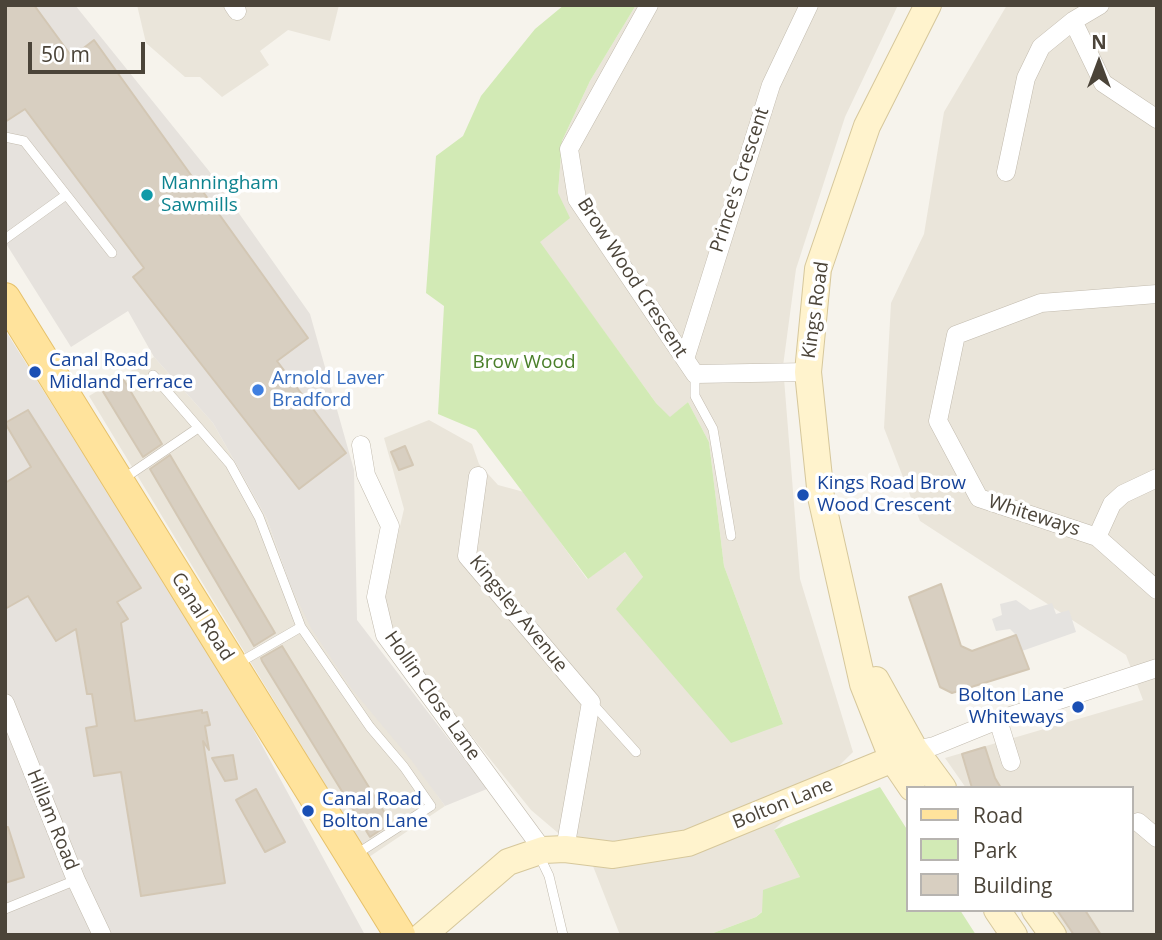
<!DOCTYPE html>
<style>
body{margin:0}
#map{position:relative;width:1162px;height:940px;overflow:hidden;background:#f6f3ec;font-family:"Open Sans",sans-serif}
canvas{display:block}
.frame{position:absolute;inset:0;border:7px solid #4b4439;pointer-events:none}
.legend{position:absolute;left:906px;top:786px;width:228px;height:126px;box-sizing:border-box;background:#fff;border:2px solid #b7b4b0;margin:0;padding:9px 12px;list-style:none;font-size:21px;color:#4b4439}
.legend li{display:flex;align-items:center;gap:14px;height:35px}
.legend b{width:35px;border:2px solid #b7b4b0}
.north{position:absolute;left:1064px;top:28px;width:70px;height:70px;-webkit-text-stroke:5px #fff;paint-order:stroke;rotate:0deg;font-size:19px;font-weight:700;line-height:28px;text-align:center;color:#4b4439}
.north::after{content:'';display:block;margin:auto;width:24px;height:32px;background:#4b4439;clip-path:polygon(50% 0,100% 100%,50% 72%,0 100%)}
.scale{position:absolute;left:28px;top:42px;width:117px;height:32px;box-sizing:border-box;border:4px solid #4b4439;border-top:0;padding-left:9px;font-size:21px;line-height:24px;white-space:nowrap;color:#4b4439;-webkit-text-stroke:5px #fff;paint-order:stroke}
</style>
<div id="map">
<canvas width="1162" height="940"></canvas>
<div class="frame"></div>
<ul class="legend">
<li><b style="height:9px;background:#ffe39c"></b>Road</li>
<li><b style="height:19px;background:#d2eab5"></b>Park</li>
<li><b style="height:19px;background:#d8cfc1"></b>Building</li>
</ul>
<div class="north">N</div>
<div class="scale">50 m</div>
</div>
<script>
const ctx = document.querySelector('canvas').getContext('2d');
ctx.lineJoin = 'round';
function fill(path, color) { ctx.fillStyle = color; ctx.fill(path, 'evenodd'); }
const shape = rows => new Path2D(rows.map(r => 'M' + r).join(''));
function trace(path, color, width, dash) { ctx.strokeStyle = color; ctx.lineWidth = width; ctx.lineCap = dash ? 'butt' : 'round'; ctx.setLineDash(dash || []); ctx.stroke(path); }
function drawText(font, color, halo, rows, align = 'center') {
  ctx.font = font + ' "Open Sans",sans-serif'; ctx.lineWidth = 7; ctx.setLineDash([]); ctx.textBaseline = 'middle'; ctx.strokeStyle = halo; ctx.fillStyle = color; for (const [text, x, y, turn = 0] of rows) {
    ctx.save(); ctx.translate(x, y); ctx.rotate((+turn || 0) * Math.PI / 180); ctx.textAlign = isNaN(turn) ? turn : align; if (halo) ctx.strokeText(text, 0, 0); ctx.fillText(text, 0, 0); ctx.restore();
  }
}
fill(shape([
 [137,5,339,5,330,41,288,30,260,51,269,65,222,97,200,77,185,77,146,43],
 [636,5,898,5,845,117,796,269,783,366,800,579,853,752,774,830,800,877,756,917,708,935,620,935,591,861,531,810,392,637,382,603,404,509,384,438,429,420,472,444,479,464,498,485,524,492,587,579,625,552,643,577,783,724,724,566,709,442,688,402,670,418,656,403,539,242,558,193,562,141,590,81],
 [1007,5,1157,5,1157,935,1066,935,1050,910,1132,910,1132,788,966,788,945,758,1143,700,1126,655,920,521,884,428,891,303,924,234,944,112],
 [154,357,213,423,267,519,290,585,445,806,369,857,89,396]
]), '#eae5da');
fill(shape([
 [5,5,75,5,209,171,310,314,354,470,357,620,487,789,445,806,412,761,351,688,311,628,290,585,267,519,213,423,154,357,128,311,71,347,5,242],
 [5,330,227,681,365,935,5,935]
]), '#e6e2dd');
fill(shape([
 [564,5,636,5,590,81,562,141,558,193,570,218,540,242,656,403,670,417,688,402,709,442,724,566,783,724,731,743,616,609,643,577,625,552,588,579,476,430,438,414,444,306,426,293,436,156,463,136,481,96,535,29],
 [880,787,908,831,908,910,960,910,976,935,708,935,756,917,762,912,763,890,800,877,774,830]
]), '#d2eab5');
fill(shape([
 [1016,600,1030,610,1052,603,1056,614,1069,610,1076,632,1022,651,1016,635,1010,629,996,631,992,619,1002,615,1000,604]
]), '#e5e3e0');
const building = shape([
 [5,5,34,5,72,57,94,40,308,338,277,361,346,453,299,489,133,277,144,268,25,109,5,122,5,5],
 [122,377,162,444,143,457,102,390,122,377],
 [28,410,141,588,117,602,128,619,121,623,135,721,202,710,202,713,207,712,210,725,205,726,209,750,203,741,225,883,141,896,121,772,94,776,86,728,97,726,92,694,87,694,76,629,56,641,28,596,5,609,5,483,31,467,5,423,28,410],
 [405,446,413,465,399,470,391,452,405,446],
 [170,455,275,633,254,646,150,469,170,455],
 [941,584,961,646,972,651,1016,635,1029,669,952,693,940,687,909,597,941,584],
 [282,646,391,823,370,837,262,661,261,658,282,646],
 [985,747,995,778,1001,788,972,788,962,754,985,747],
 [233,755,237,779,225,781,212,758,233,755],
 [256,789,285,842,265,852,236,800,256,789],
 [5,827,8,827,24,877,5,883,5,827],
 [1057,910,1085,910,1101,935,1074,935,1057,910]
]);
fill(building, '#d8cfc1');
trace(building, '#d3c7b4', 2);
const lane = shape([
 [5,137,24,141,112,253],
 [5,239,66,195],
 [695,374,695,396,713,429,731,536],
 [153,375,230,464,259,517,301,627,370,727,404,767,431,806,355,855],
 [123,479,198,428],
 [237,664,301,627],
 [592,703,636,752],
 [538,853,549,876,563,935],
 [5,909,76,880]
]);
const street = shape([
 [233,5,237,11],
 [649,5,569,149,577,199,695,374,808,372],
 [1073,21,1103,83,1157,119],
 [1006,172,1026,78,1041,47,1073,21,1100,5],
 [1157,294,1041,303,956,335,938,421,979,498,1097,537,1157,590],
 [685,359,771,85,809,5],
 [361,445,366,475,390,526,376,597,385,635,543,850],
 [478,476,467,556,591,702,565,849],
 [1097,537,1112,504,1123,494,1157,478],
 [5,703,76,880,102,935],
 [998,720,1011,762],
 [915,750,934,746,998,720,1157,668],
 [1138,822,1157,838]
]);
const secondary = shape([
 [876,680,915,750,943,788],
 [912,788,893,760,863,684,821,497,808,372,818,269,867,126,928,5],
 [997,910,1014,935],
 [1035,910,1053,935],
 [423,935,508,862,543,850,565,849,613,855,688,843,915,750]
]);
const primary = shape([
 [5,298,400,935]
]);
trace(lane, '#c2bbae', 10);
trace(street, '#c2bbae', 19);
trace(secondary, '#d6c79b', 28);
trace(primary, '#e6c16a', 32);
trace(lane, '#fff', 9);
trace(street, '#fff', 18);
trace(secondary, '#fff3cd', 26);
trace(primary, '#ffe39c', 30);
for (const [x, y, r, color] of [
 [147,195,7,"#0f9aa8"],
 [35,372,7,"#1a4fb4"],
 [258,390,7,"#3f7fe0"],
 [803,495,7,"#1a4fb4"],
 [1078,707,7,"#1a4fb4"],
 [308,811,7,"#1a4fb4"]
]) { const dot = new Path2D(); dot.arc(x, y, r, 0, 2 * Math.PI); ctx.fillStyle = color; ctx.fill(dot); trace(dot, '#fff', 2.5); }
drawText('19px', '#4b4439', '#fff', [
 ["Prince's Crescent",740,180,-72],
 ["Brow Wood Crescent",632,278,57],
 ["Kings Road",816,310,-82],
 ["Whiteways",1034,516,18],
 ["Kingsley Avenue",518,614,51],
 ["Canal Road",202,617,58],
 ["Hollin Close Lane",432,696,55],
 ["Bolton Lane",783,804,-22],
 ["Hillam Road",52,820,68]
]);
drawText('19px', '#0d838f', '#fff', [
 ["Manningham",161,184],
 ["Sawmills",161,206]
], 'left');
drawText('19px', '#164399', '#fff', [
 ["Canal Road",49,361],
 ["Midland Terrace",49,383],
 ["Kings Road Brow",817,484],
 ["Wood Crescent",817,506],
 ["Bolton Lane",1064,696,"right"],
 ["Whiteways",1064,718,"right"],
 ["Canal Road",322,800],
 ["Bolton Lane",322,822]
], 'left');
drawText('19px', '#4a7f2a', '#fff', [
 ["Brow Wood",524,363]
]);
drawText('19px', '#366cbe', '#fff', [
 ["Arnold Laver",272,379],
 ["Bradford",272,401]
], 'left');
</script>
